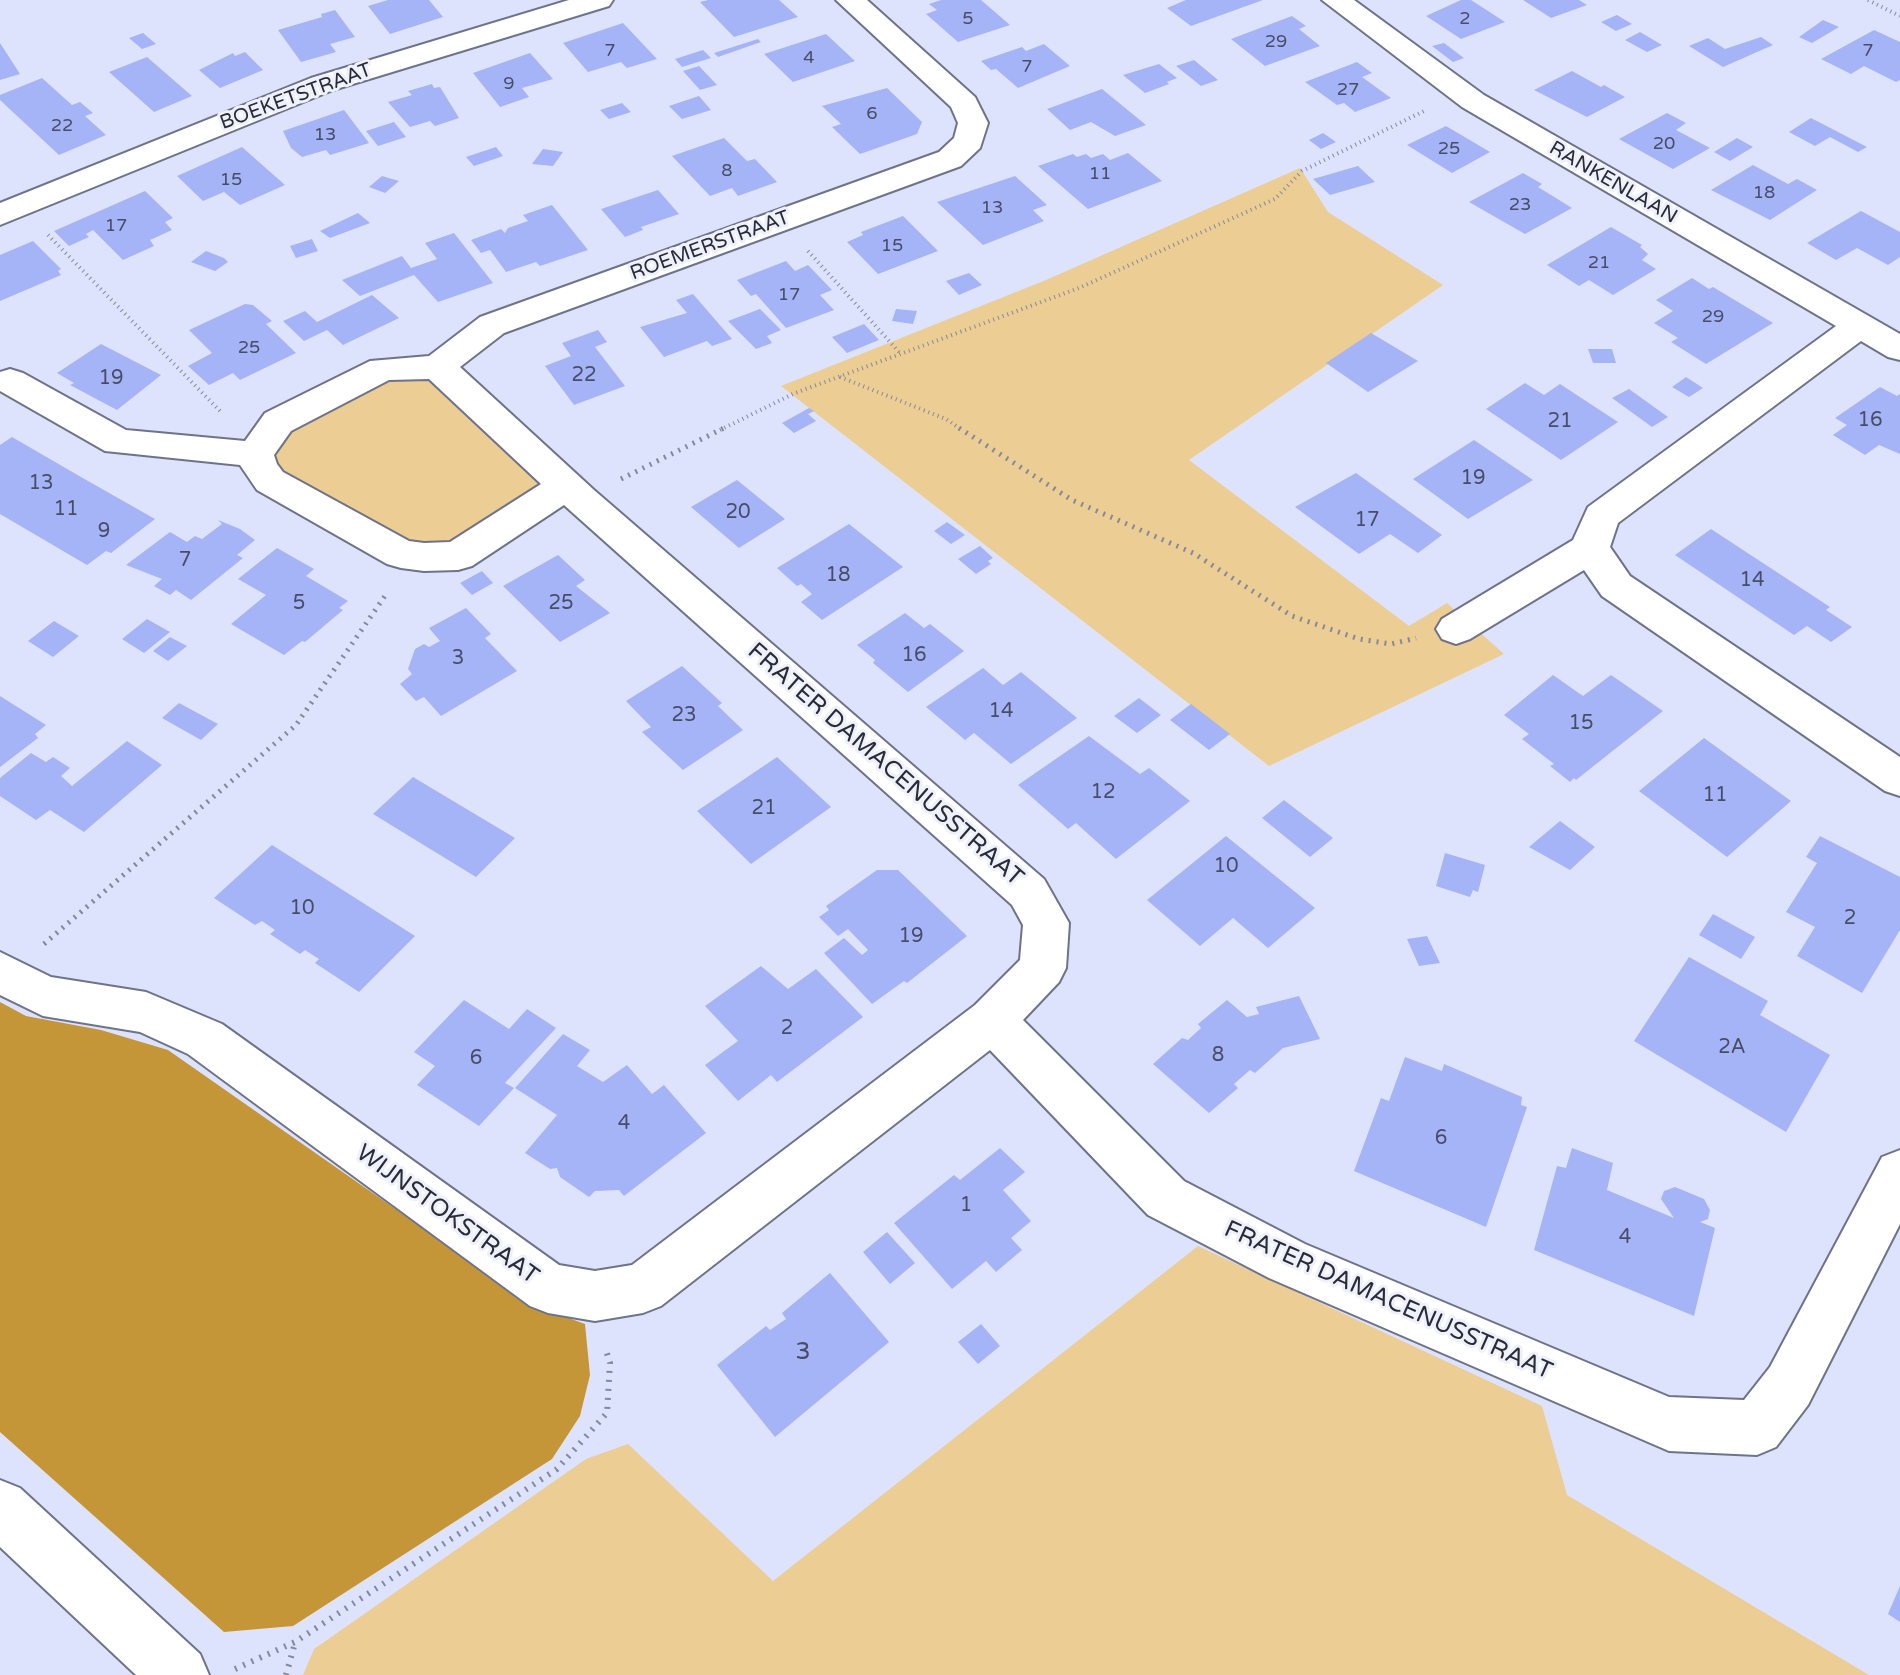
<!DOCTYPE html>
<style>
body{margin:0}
canvas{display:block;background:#dde3fc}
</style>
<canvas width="1900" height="1675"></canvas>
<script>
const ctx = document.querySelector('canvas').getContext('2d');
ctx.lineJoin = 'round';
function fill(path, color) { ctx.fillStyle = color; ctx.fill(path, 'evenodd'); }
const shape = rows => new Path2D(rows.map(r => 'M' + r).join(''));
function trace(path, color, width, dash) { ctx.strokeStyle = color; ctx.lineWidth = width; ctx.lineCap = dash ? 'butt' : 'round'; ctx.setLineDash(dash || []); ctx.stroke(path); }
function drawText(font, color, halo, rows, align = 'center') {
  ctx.font = font + ' "Varela Round",sans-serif'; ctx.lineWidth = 6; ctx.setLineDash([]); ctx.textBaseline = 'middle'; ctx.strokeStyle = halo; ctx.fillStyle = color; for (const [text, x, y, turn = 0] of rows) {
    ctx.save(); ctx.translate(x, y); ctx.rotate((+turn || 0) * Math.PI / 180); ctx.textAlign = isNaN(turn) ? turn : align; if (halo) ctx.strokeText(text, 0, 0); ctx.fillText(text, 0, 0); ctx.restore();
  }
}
fill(shape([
 [1300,168,1328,212,1443,285,1189,460,1409,626,1447,603,1504,654,1269,766,781,386,1046,280],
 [417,375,438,384,539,477,539,487,459,543,407,543,278,475,269,450,274,436,381,379],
 [1198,1246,1542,1406,1567,1495,1869,1675,303,1675,314,1649,586,1459,628,1444,773,1581]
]), '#eccd94');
fill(shape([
 [0,1002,26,1016,101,1030,168,1050,533,1305,585,1324,590,1375,580,1416,552,1459,293,1626,224,1632,0,1432]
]), '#c59638');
fill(shape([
 [388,0,429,0,443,17,390,34,368,6],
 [708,0,779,0,798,17,734,37,700,2],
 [941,0,981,0,1010,25,958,42,926,14,937,10,929,4],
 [1186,0,1263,0,1191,26,1167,8],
 [1461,0,1471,0,1505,22,1461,39,1426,16],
 [1523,0,1579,0,1587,5,1551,18],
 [335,10,355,37,330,44,336,52,301,62,278,30,322,17,321,14],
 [1617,15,1632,24,1616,31,1601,22],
 [1292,16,1306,26,1299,29,1320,46,1265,66,1231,39],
 [1823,20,1839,27,1812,43,1799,37],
 [623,23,657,59,627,68,621,62,588,72,563,43],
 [1874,30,1900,42,1900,80,1896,82,1864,66,1851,74,1821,59],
 [1640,32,1662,45,1647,52,1625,40],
 [143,33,156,44,142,49,129,38],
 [826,34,855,61,793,82,764,54],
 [1761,37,1773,45,1723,67,1689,46,1708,38,1725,49],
 [758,39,761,42,718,57,714,53],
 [0,43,20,74,0,80],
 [1444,43,1464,58,1453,62,1432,46],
 [1044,44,1070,66,1018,88,996,69,991,70,981,61,1022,47,1026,51],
 [703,50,711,58,682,67,675,59],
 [245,52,263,70,220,88,199,70,233,53,235,56],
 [530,53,553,79,522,88,529,97,500,107,473,73],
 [147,57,192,96,154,112,109,72],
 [1194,60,1218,80,1201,86,1176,66],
 [1357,62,1372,73,1362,77,1391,98,1355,112,1344,103,1337,105,1305,82],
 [1159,64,1177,78,1167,82,1169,84,1145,93,1123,75],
 [699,66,717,85,700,90,683,71],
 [1572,71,1601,87,1604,85,1625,97,1587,117,1534,90],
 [42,78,72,105,80,102,93,113,85,116,106,135,59,155,0,100,0,95],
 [432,84,434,88,440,87,459,118,435,126,430,121,410,127,388,102,412,95,408,91],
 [887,88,922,122,917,134,860,154,832,127,841,124,822,106],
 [1102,89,1146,125,1115,136,1091,122,1070,130,1047,109],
 [699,96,711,110,682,119,669,106],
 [622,103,631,112,609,119,600,110],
 [344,110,369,143,330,155,326,150,302,157,291,148,283,131],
 [1667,113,1686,123,1676,130,1710,148,1673,169,1619,139],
 [1811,118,1867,147,1858,152,1830,137,1815,146,1789,132],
 [394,122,406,137,378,146,366,131],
 [1446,126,1490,152,1452,173,1407,145],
 [1323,133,1336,142,1321,149,1309,140],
 [724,138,747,161,755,159,777,182,738,196,732,188,710,196,672,156],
 [1737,138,1753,147,1730,161,1714,152],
 [242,147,285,185,240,205,224,192,203,201,177,176],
 [496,147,503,156,474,166,466,157],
 [543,149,563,152,553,166,532,164],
 [1128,153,1162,181,1088,209,1038,166,1073,154,1077,157,1086,154,1091,158,1103,154,1110,160],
 [1753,165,1788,184,1797,179,1817,190,1770,220,1711,190],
 [1358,166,1375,182,1330,195,1313,179],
 [1523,173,1542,184,1538,187,1572,208,1525,234,1469,202],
 [382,176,399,181,385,193,369,187],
 [1015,176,1047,205,1033,210,1044,221,983,245,937,202],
 [658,190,679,214,641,227,643,230,625,237,601,209],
 [145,191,173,218,165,222,172,230,150,240,154,246,123,260,93,230,86,234,89,237,69,246,54,231],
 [552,205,588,250,540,266,536,262,506,272,490,250,481,253,471,240,501,229,505,233,508,228,528,221,523,215],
 [1861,211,1900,232,1900,257,1888,265,1857,248,1836,260,1807,243],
 [358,213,370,223,330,238,320,231],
 [903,216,938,251,878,274,847,242,863,235,861,232],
 [1611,227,1642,245,1640,247,1648,254,1642,260,1656,269,1613,295,1589,280,1579,286,1547,265],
 [454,233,493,283,438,302,414,275,360,296,342,280,402,256,411,268,437,259,425,243],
 [312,239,318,251,296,258,290,246],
 [33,241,61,269,58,271,61,275,0,301,0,255],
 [206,251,224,258,228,262,215,271,191,262],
 [786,261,795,271,808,265,832,290,820,295,834,310,786,328,756,294,751,296,737,280],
 [969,273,982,285,959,295,946,281],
 [1692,278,1709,289,1713,287,1773,323,1706,364,1671,342,1678,338,1654,323,1673,311,1656,300],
 [693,294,732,339,712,346,707,341,664,357,640,327,687,313,676,300],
 [372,295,399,318,343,345,327,330,304,341,283,321,305,311,317,322],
 [245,304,253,305,272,321,266,324,296,353,240,380,233,373,209,385,188,366,212,353,189,330],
 [760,309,781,330,767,336,772,343,756,349,728,321],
 [896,309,917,311,913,324,892,321],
 [864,324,879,340,847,353,832,337],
 [598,330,607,342,595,347,625,386,574,405,545,366,571,356,562,343],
 [1371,333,1418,361,1368,392,1326,363],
 [101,344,161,375,117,410,70,385,74,383,57,373],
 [1588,349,1612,349,1616,363,1593,363],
 [1686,377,1703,388,1689,397,1672,387],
 [1525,383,1544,395,1560,384,1618,422,1561,460,1486,409],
 [1880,387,1897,396,1900,394,1900,454,1879,445,1865,455,1833,435,1847,425,1835,418],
 [1629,389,1668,417,1652,427,1612,398],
 [809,408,814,411,808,414,816,421,794,433,782,423],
 [12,437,81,477,155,519,111,553,106,551,87,565,0,514,0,445],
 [1474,440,1533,480,1468,519,1413,479],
 [1356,473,1442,535,1418,553,1390,534,1359,554,1295,507],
 [737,480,785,519,739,548,691,507],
 [218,520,240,529,255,540,237,555,243,558,191,600,176,590,170,595,154,586,162,579,126,565,170,532,187,542,195,536,202,539,222,524],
 [947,522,965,535,951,544,934,531],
 [849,524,903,567,822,620,801,602,812,594,801,584,797,586,777,568],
 [1711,529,1830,607,1826,610,1852,627,1831,642,1807,626,1794,635,1675,555],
 [980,546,993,558,988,561,991,564,976,574,958,559],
 [277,548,314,569,306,576,348,601,339,608,343,610,305,642,302,641,284,655,231,624,266,595,238,579],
 [558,555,585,580,576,586,610,613,560,642,503,586],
 [482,571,493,583,472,595,460,583],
 [466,608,491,634,485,638,517,671,441,716,424,697,416,701,400,684,412,674,408,669,415,649,424,644,429,647,440,641,429,628],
 [905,613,924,628,930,624,964,651,908,692,873,663,875,660,857,645],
 [147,619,170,632,144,653,122,639],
 [54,621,79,636,53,657,28,641],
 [170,637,187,646,168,661,153,651],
 [682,666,722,703,718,706,743,730,683,770,642,732,651,727,626,701],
 [983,668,1003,685,1021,672,1077,718,1011,764,974,733,965,740,926,707],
 [1553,675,1583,696,1611,675,1663,711,1576,780,1574,778,1570,782,1550,766,1554,764,1522,739,1529,734,1504,715],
 [0,696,46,725,35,734,38,738,0,767],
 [1139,698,1161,715,1137,733,1114,716],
 [179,703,218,724,201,740,162,718],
 [1191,704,1230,734,1209,750,1170,720],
 [1089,736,1140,774,1149,768,1190,801,1116,859,1076,823,1068,829,1018,785],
 [1704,738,1791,801,1727,857,1639,791],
 [127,741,162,765,84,832,50,810,36,820,0,796,0,778,31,753,46,762,53,757,70,768,61,776,72,786],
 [777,757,831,807,751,864,697,811],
 [413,777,515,838,476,877,373,814],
 [1284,800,1333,838,1310,857,1262,818],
 [1560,821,1595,847,1570,870,1529,847],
 [1226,836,1315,908,1268,948,1233,918,1200,946,1147,900],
 [1820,836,1900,877,1900,930,1862,993,1797,956,1815,927,1786,912,1817,863,1806,857],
 [272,845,415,936,359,992,315,963,319,959,305,950,300,954,270,934,275,930,262,921,255,925,214,898],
 [1445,853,1485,865,1478,892,1473,890,1470,897,1436,886],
 [877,870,898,870,967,936,907,983,904,981,872,1004,824,953,844,938,862,955,868,950,848,929,838,936,819,917,829,910,826,906],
 [1713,914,1755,937,1741,959,1699,935],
 [1427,936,1440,963,1419,966,1407,939],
 [1689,957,1768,1001,1760,1015,1830,1055,1786,1132,1634,1041],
 [761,966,788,989,816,969,863,1017,777,1082,771,1075,738,1101,705,1065,738,1041,705,1006],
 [1299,996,1320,1039,1283,1048,1255,1073,1250,1070,1234,1084,1238,1088,1209,1113,1153,1064,1182,1038,1188,1040,1201,1028,1198,1024,1227,1000,1247,1017,1259,1014,1256,1007],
 [464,1000,509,1029,527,1009,556,1028,505,1083,514,1088,479,1126,417,1085,435,1066,414,1052],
 [563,1034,590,1050,577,1066,603,1082,627,1065,652,1094,664,1085,706,1133,624,1196,619,1190,595,1191,589,1197,560,1177,557,1168,550,1169,525,1153,557,1115,515,1088],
 [1405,1057,1442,1071,1444,1064,1522,1097,1521,1105,1527,1107,1486,1227,1354,1171,1381,1098,1389,1101],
 [1000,1148,1025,1172,1003,1190,1031,1221,1011,1238,1022,1250,996,1272,986,1261,952,1289,894,1223,954,1175,960,1180],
 [1572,1148,1613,1163,1607,1190,1674,1218,1661,1199,1664,1191,1675,1187,1704,1199,1710,1210,1708,1219,1700,1222,1715,1228,1694,1316,1534,1250,1557,1166,1566,1168],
 [887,1232,915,1263,890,1284,863,1252],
 [830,1273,889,1342,775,1437,717,1365,766,1326,770,1330,786,1319,782,1313],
 [981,1324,1000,1346,978,1364,958,1342],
 [1900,1586,1900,1622,1888,1614]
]), '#a5b3f7');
const minor = shape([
 [569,0,613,0,609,6,333,90,0,225,0,203,311,78,569,0],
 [836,0,867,0,975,97,988,123,980,148,961,166,504,333,460,367,594,490,1044,879,1069,923,1066,968,1059,982,1023,1020,1184,1181,1305,1244,1669,1397,1744,1400,1770,1367,1882,1157,1900,1150,1900,1224,1808,1405,1776,1447,1757,1455,1669,1451,1269,1278,1148,1215,990,1050,661,1306,643,1313,595,1321,548,1313,530,1306,188,1054,140,1032,43,1016,0,995,0,952,51,977,146,992,222,1024,559,1265,595,1271,632,1265,975,1005,1020,960,1023,925,1012,905,564,505,472,566,458,570,424,571,401,568,387,564,257,490,240,465,105,451,0,391,0,372,10,369,23,373,126,430,245,441,265,413,370,361,429,356,480,317,939,152,954,138,958,123,951,107,836,0],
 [429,379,541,484,450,542,424,543,409,541,283,472,277,464,274,455,291,431,389,380,429,379],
 [1322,0,1354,0,1484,95,1900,334,1900,360,1888,357,1861,341,1618,523,1610,547,1630,576,1900,757,1900,796,1885,791,1602,596,1584,570,1470,639,1456,644,1442,639,1436,629,1442,619,1573,540,1588,507,1836,326,1462,107,1322,0]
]);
const secondary = shape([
 [0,1480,20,1488,200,1654,209,1675,136,1675,0,1547,0,1480]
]);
trace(minor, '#6e7389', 4);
trace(secondary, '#6e7389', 4);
trace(shape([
 [1868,0,1900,16],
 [48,235,220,411],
 [808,251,900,353],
 [840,377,946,419,962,430],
 [720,430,795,393,1079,288,1275,199,1302,171,1424,111]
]), '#85899b', 4, [1, 4]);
trace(shape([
 [959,428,1072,500,1193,553,1292,616,1359,639,1391,644,1416,638],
 [621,479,724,428],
 [44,944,296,725,387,593]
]), '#85899b', 5, [2, 6]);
trace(shape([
 [235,1669,295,1642,557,1469,607,1413,610,1363,605,1347],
 [286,1675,295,1643]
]), '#85899b', 6, [2, 7]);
fill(minor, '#fff');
fill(secondary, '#fff');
drawText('18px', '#484d66', null, [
 ["5",968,19],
 ["2",1465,19],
 ["29",1276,42],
 ["7",610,51],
 ["7",1868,51],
 ["4",809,58],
 ["7",1027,67],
 ["9",509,84],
 ["27",1348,90],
 ["6",872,114],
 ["22",62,126],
 ["13",325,135],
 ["20",1664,144],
 ["25",1449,149],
 ["8",727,171],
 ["11",1100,174],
 ["15",231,180],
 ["18",1764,193],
 ["23",1520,205],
 ["13",992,208],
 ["17",116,226],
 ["15",892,246],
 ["21",1599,263],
 ["17",789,295],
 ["29",1713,317],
 ["25",249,348]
]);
drawText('20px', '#292b35', '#eef1fb', [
 ["BOEKETSTRAAT",296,97,-20],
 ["RANKENLAAN",1613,183,30],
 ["ROEMERSTRAAT",710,246,-20]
]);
drawText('20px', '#484d66', null, [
 ["22",584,376],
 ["19",111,379],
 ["16",1870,421],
 ["21",1560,422],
 ["19",1473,479],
 ["13",41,484],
 ["11",66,510],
 ["20",738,513],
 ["17",1367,521],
 ["9",104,532],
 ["7",185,561],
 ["18",838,576],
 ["14",1752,581],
 ["5",299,604],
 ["25",561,604],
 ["16",914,656],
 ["3",458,659],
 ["14",1001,712],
 ["23",684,716],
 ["15",1581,724],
 ["12",1103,793],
 ["11",1715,796],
 ["21",764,809],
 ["10",1226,867],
 ["10",302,909],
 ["2",1850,919],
 ["19",911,937],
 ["2",787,1029],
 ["2A",1732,1048],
 ["8",1218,1056],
 ["6",476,1059],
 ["4",624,1124],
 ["6",1441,1139],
 ["1",966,1206],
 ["4",1625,1238]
]);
drawText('24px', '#292b35', '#eef1fb', [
 ["FRATER DAMACENUSSTRAAT",885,765,41],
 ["WIJNSTOKSTRAAT",447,1215,36],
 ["FRATER DAMACENUSSTRAAT",1388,1301,24]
]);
drawText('24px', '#484d66', null, [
 ["3",803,1353]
]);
</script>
